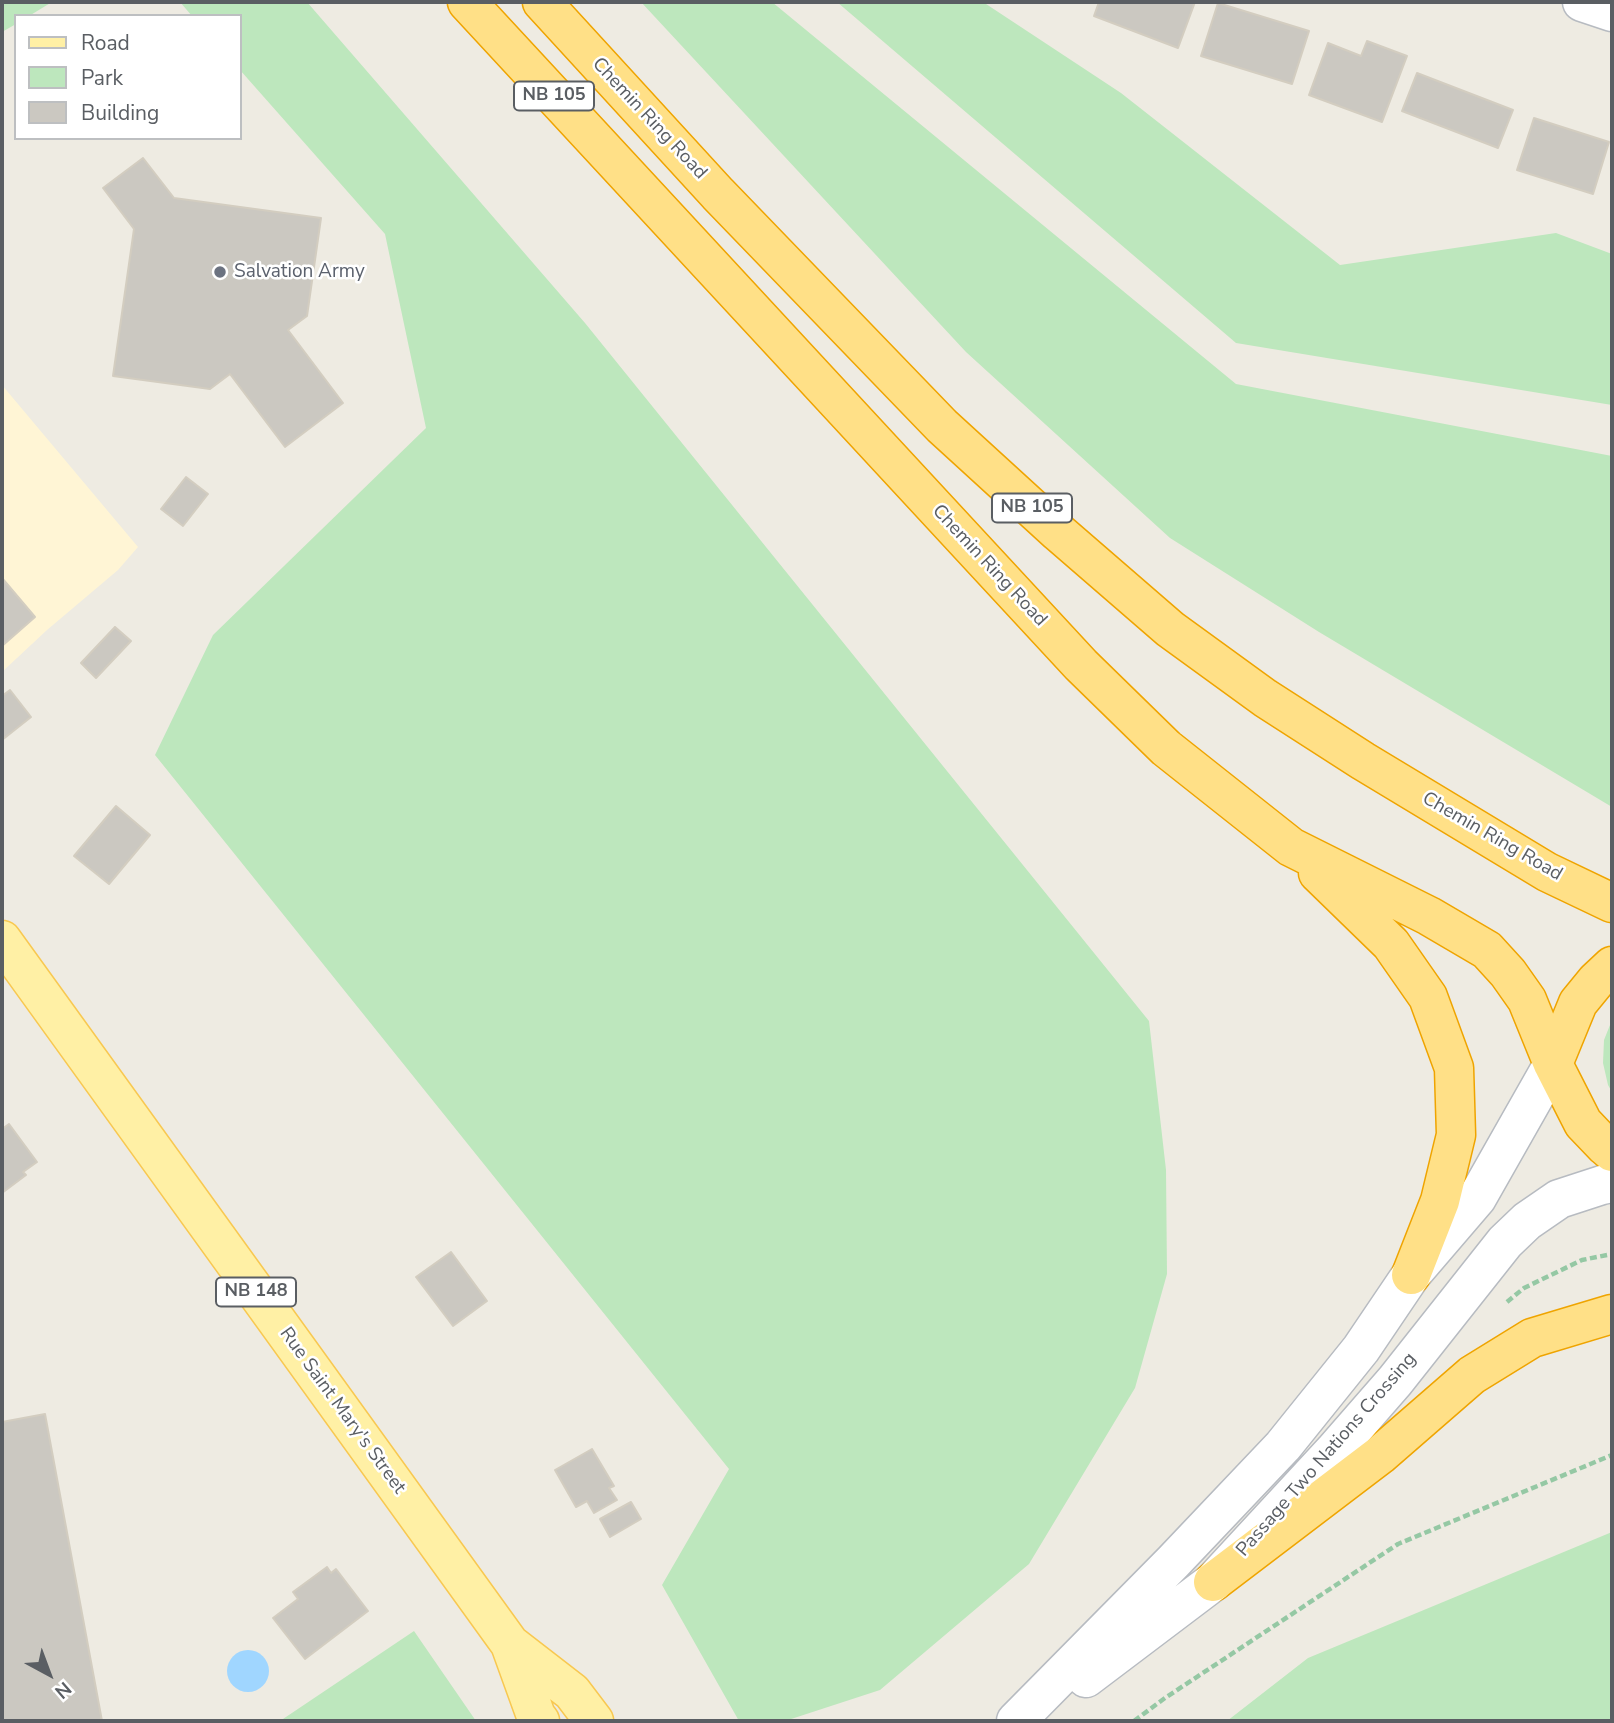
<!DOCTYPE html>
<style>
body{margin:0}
#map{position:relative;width:1614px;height:1723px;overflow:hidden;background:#eeebe2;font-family:"Nunito Sans",sans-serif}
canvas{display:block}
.frame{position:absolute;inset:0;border:4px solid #5a5e63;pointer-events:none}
.legend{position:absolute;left:14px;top:14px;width:228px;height:126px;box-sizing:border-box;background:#fff;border:2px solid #bdbfc1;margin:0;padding:9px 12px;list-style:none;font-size:21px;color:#5a5e63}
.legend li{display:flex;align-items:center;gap:14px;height:35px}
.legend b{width:35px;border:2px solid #bdbfc1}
.north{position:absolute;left:14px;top:1639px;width:70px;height:70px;-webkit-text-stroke:5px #fff;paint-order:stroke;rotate:139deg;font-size:19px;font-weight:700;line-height:28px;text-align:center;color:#5a5e63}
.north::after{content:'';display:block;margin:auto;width:24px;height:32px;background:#5a5e63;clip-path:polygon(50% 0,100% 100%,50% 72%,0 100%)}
</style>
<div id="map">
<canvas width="1614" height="1723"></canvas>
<div class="frame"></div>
<ul class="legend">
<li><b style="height:9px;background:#fff0a5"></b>Road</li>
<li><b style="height:19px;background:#bde7bd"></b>Park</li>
<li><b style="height:19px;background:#cbc8c1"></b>Building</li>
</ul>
<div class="north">N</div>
</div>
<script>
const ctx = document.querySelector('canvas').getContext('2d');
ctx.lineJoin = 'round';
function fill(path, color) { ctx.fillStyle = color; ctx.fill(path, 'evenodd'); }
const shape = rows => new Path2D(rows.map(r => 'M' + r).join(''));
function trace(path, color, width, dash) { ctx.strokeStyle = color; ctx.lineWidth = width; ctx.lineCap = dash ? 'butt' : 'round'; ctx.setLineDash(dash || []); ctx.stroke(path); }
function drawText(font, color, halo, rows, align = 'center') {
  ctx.font = font + ' "Nunito Sans",sans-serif'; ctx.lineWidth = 5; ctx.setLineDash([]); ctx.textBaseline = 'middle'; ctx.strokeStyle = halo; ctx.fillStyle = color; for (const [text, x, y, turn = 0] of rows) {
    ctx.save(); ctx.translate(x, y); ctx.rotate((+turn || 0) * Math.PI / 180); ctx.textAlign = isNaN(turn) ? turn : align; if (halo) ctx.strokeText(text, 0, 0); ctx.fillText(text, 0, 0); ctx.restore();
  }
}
fill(shape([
 [2,385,138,547,118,570,47,630,2,672]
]), '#fff5d5');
fill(shape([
 [2,2,52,2,29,16,16,16,16,24,2,32],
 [180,2,307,2,585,323,1149,1021,1166,1170,1167,1274,1135,1388,1029,1564,880,1690,785,1721,739,1721,662,1585,729,1469,155,755,213,635,426,428,385,234,240,70,240,16,192,16],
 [641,2,772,2,1236,384,1612,456,1612,807,1319,632,1170,538,966,352],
 [837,2,983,2,1121,93,1340,265,1556,233,1612,254,1612,405,1236,343],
 [1612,1020,1612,1092,1608,1085,1603,1063,1604,1040],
 [1612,1532,1612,1721,1227,1721,1308,1658],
 [414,1631,476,1721,280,1721]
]), '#bde7bd');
fill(shape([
 '227 1671a21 21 0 1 1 42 0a21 21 0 1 1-42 0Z'
]), '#a0d6ff');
const building = shape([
 [1099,2,1195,2,1178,48,1094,16,1099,2],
 [1218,3,1309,31,1292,84,1201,56,1218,3],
 [1367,41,1407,56,1382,122,1309,95,1328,43,1361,56,1367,41],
 [1417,73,1513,110,1498,148,1402,111,1417,73],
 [1534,118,1609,142,1593,194,1517,170,1534,118],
 [143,158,174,198,321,218,307,316,288,330,343,403,285,447,230,374,210,389,113,376,134,229,103,188,143,158],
 [186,477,208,494,183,526,161,509,186,477],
 [2,578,35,617,2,646,2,578],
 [115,627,131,641,96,678,81,663,115,627],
 [10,690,31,717,2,740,2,696,10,690],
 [116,806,150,835,109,884,74,856,116,806],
 [9,1124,37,1162,23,1172,26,1175,2,1193,2,1129,9,1124],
 [451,1252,487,1301,453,1326,416,1277,451,1252],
 [45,1414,102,1721,2,1721,2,1422,45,1414],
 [592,1449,614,1486,609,1488,617,1500,594,1513,587,1501,576,1507,555,1470,592,1449],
 [631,1502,641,1519,610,1537,600,1519,631,1502],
 [327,1567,331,1573,336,1569,368,1611,305,1659,273,1618,298,1599,293,1592,327,1567]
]);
fill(building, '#cbc8c1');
trace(building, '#d3cdc0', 2);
const secondary = shape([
 [1582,2,1612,12],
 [1086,1678,1213,1582,1334,1451,1395,1381,1505,1242,1527,1221,1559,1199,1602,1185,1612,1183],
 [1016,1721,1173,1562,1283,1446,1361,1349,1411,1275,1477,1198,1553,1064]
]);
const primary = shape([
 [2,940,510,1644,536,1716,540,1721],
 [510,1644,572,1692,594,1721]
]);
const highway = shape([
 [467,2,1081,665,1166,748,1291,847,1429,916,1487,950,1508,973,1527,1000,1553,1064,1583,1123,1605,1146,1612,1152],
 [542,2,718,194,942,426,1058,532,1170,629,1265,698,1363,761,1547,872,1612,903],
 [1318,873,1391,944,1428,997,1454,1068,1456,1135,1440,1201,1411,1275],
 [1553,1064,1578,1003,1596,981,1612,966],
 [1213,1582,1380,1455,1472,1375,1532,1338,1612,1314]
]);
trace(secondary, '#b7bbc1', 41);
trace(primary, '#f8c851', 41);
trace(highway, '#efa400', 41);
trace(shape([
 [1507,1302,1524,1288,1582,1260,1612,1254],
 [1134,1721,1165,1698,1398,1544,1612,1455]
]), '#95c8a4', 4.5, [7, 3.5]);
trace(secondary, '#fff', 38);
trace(primary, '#fff0a5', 38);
trace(highway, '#ffe087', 38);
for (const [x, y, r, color] of [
 [220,272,7,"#6b7280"]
]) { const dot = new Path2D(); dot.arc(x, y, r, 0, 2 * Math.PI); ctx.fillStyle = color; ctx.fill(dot); trace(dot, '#fff', 2.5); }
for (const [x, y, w] of [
 [554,96,80],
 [1032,508,80],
 [256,1292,80]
]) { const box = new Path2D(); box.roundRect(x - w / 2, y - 14.5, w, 29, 5); ctx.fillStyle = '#fff'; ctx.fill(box); trace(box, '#5a5e63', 2); }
drawText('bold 18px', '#5a5e63', null, [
 ["NB 105",554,96],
 ["NB 105",1032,508],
 ["NB 148",256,1292]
]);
drawText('19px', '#5a5e63', '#fff', [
 ["Chemin Ring Road",649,119,47],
 ["Chemin Ring Road",989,566,47],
 ["Chemin Ring Road",1492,837,30],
 ["Rue Saint Mary's Street",342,1411,54],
 ["Passage Two Nations Crossing",1327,1455,-49]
]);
drawText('19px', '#5b616d', '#fff', [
 ["Salvation Army",234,272]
], 'left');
</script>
